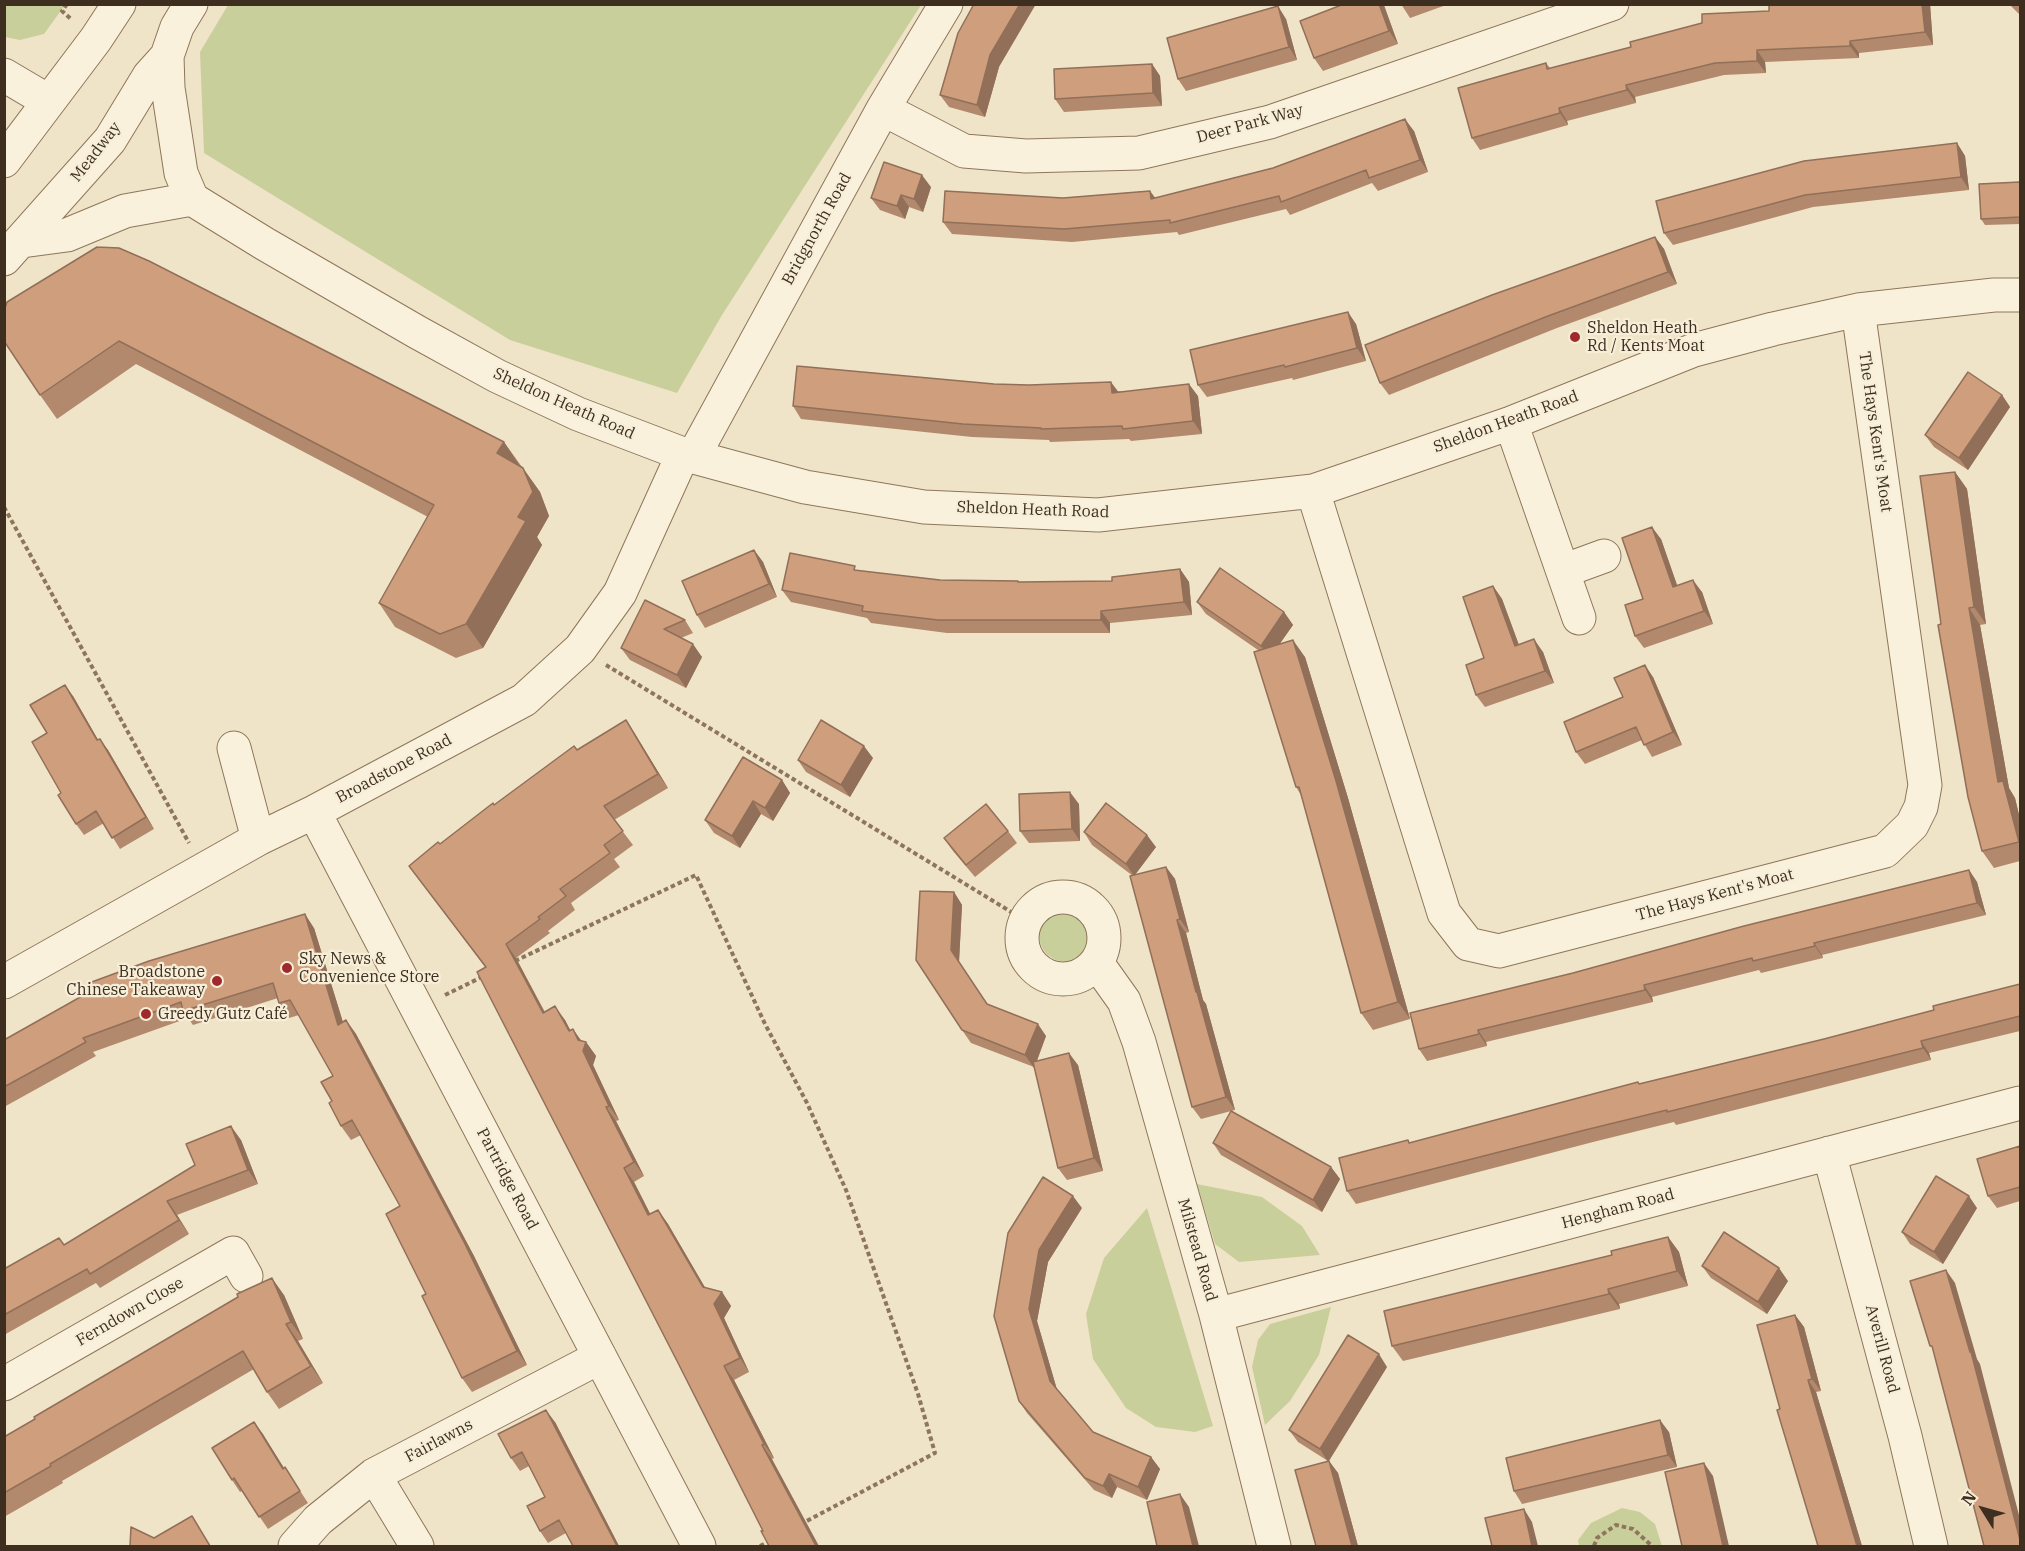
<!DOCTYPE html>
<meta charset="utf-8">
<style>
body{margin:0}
#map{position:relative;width:2025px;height:1551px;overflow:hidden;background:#f0e4c8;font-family:"IBM Plex Serif",serif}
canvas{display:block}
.frame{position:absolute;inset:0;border:6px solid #3d2e20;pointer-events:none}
.north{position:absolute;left:1953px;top:1479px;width:60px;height:60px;-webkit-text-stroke:4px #f7eed8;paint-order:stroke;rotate:307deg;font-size:16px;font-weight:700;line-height:24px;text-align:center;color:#3d2e20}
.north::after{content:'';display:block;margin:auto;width:21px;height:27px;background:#3d2e20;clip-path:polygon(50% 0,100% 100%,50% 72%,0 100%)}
</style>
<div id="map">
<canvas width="2025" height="1551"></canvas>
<div class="frame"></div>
<div class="north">N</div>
</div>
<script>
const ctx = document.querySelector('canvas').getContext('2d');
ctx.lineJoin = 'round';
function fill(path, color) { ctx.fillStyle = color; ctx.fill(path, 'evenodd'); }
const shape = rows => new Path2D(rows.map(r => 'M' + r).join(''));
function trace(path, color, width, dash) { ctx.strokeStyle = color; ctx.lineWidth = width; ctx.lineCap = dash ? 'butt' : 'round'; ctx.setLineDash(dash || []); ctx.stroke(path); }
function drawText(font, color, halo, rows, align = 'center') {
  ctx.font = font + ' "IBM Plex Serif",serif'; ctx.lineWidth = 4.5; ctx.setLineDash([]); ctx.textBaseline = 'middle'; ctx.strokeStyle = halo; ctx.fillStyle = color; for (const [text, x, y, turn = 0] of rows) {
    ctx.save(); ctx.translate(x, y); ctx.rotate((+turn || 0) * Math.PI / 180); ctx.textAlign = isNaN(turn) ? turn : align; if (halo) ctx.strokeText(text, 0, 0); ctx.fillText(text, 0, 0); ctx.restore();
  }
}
fill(shape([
 [4,5,5,4,65,5,44,34,20,40,5,37],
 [228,5,228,4,921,5,722,315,677,393,510,340,204,153,200,52],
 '1039 935a27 27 0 1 1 54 0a27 27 0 1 1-54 0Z',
 [1197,1184,1262,1197,1302,1226,1320,1255,1239,1262,1215,1244],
 [1147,1208,1213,1426,1195,1432,1156,1427,1126,1408,1093,1359,1086,1314,1104,1258],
 [1331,1307,1319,1355,1290,1401,1265,1425,1252,1367,1258,1340,1270,1324],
 [1622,1508,1640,1512,1655,1524,1662,1546,1579,1546,1578,1540,1591,1523]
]), '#c9cf9b');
const minor = shape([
 [167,56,168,88,181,173,192,199],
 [4,75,48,101],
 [883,109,964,151,1026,156,1139,153,1270,122,1612,4],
 [4,161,96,39,119,4],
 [192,199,265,244,417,332,497,376,578,414,683,454,805,487,924,507,1098,515,1313,491,1511,423,1694,350,1773,329,1858,310,1994,295,2020,295],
 [22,241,67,235,125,211,192,199],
 [4,259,110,140,149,76,167,56,177,27,191,4],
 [1511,423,1579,618],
 [693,457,883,109,946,4],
 [1313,491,1444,913,1468,944,1499,951,1885,851,1912,825,1921,807,1925,785,1858,310],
 [1563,571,1604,556],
 [234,748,258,839],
 [314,812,699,1546],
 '1022 938a41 41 0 1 1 82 0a41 41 0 1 1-82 0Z',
 [1097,963,1124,1001,1139,1042,1216,1315,1274,1546],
 [4,982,258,839,314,812,524,700,580,649,620,593,683,454],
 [1829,1153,1905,1436,1931,1546],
 [1216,1315,2020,1103],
 [4,1384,233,1253,246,1276],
 [374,1475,417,1546],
 [295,1546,318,1520,374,1475,600,1357]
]);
trace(minor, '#8d765c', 35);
trace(shape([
 [67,4,62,11,71,19],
 [4,507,189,843],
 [606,665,1026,921],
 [515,961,696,875,765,1024,807,1103,846,1190,918,1394,935,1453,803,1523],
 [445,995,484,976],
 [760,1546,770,1541],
 [1594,1546,1597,1538,1616,1525,1633,1529,1652,1546]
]), '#8d765c', 4, [4.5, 3]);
trace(minor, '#faf1dc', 33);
fill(shape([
 [1383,4,1398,44,1323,71,1314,58],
 [1401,4,1449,4,1410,18],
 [1769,4,1930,4,1933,45,1859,53,1859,58,1765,62,1766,73,1724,75,1635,97,1636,103,1567,121,1568,125,1480,150,1472,138,1546,63,1550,68,1631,47,1769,11],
 [2009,4,2020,4,2020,15],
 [1286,19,1297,60,1186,91,1178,79],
 [1152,64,1160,76,1162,106,1064,112,1055,99],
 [999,67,985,117,949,107,940,95],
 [1414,131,1428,172,1378,191,1372,183,1290,215,1286,209,1179,235,1177,232,1072,242,952,234,943,222,1063,198,1150,191,1155,198,1273,168],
 [1957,143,1965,156,1969,190,1813,207,1673,245,1664,233],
 [2020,182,2020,224,1985,225,1981,219],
 [931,187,923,212,909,207,905,219,880,210,871,198],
 [1655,237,1664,249,1677,284,1557,328,1389,395,1380,383],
 [7,302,504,442,540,492,549,516,537,537,542,545,483,648,456,658,395,627,379,603,428,517,136,364,57,419,40,395],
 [1356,324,1366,361,1293,380,1292,378,1207,397,1198,385],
 [994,384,1198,396,1202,434,1131,441,1129,439,1050,442,1049,440,972,437,801,419,793,406],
 [2002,395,2010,407,1968,470,1934,447,1925,435],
 [1955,472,1967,489,1986,624,1980,625,2009,788,2015,798,2020,819,2020,861,1994,868,1982,851,1941,624],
 [1661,539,1677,586,1702,592,1713,624,1644,648,1635,636,1643,599],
 [754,550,763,562,777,597,705,628,697,615],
 [1180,569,1189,582,1192,615,1110,623,1110,633,947,633,871,623,867,618,791,602,782,590,858,571,940,580,1018,581,1019,582,1112,581],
 [1493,586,1502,599,1519,645,1543,652,1554,683,1485,707,1476,695,1484,658],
 [1197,602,1284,612,1293,625,1279,644,1305,657,1348,798,1410,1019,1373,1030,1361,1013,1301,795,1296,787,1258,650,1206,614],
 [685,620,693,633,681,638,702,657,686,688,630,660,621,648],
 [1653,677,1682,745,1652,757,1642,740,1585,764,1576,752],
 [73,696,98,740,108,750,154,829,120,849,104,823,84,835,76,824,47,733],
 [635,734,668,788,614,820,633,845,614,859,620,867,571,903,575,910,548,931,550,933,516,958,545,1012,565,1020,570,1030,581,1041,586,1042,596,1056,593,1065,619,1120,616,1121,644,1176,634,1182,650,1214,658,1210,668,1224,705,1288,722,1292,731,1306,724,1318,749,1372,734,1380,774,1458,772,1459,763,1531,485,967,409,866,494,805,577,750],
 [873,758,850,797,806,772,798,760],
 [782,780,790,793,773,821,761,814,740,848,714,833,705,820],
 [1079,804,1080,841,1029,843,1020,831],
 [1008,831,1017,843,975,877,953,851,944,838],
 [1084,832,1156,847,1135,875,1166,867,1175,879,1189,932,1186,933,1203,1000,1206,1004,1235,1110,1201,1119,1192,1107,1133,876,1092,845],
 [1969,870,1977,882,1986,915,1822,955,1823,958,1761,973,1759,970,1652,997,1653,1002,1486,1042,1487,1046,1427,1061,1419,1049,1573,973],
 [954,892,962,905,959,962,987,1004,1046,1036,1037,1061,1078,1065,1103,1171,1067,1180,1058,1168,1034,1067,971,1043,962,1030],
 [314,928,343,1022,346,1020,356,1034,474,1256,527,1365,472,1392,462,1378,426,1294,400,1206,361,1135,351,1140,341,1126,332,1101,333,1076,299,1015,289,1018,279,1003,278,998,193,1025,188,1018,93,1052,96,1056,4,1107,4,1040],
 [2020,984,2020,1031,1929,1053,1931,1060,1676,1125,1674,1122,1593,1142,1356,1204,1347,1191,1410,1143,1639,1084,1824,1039,1934,1010],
 [241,1140,258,1184,177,1215,189,1234,100,1288,96,1283,4,1335,4,1269,59,1238,64,1245],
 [1213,1143,1331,1167,1340,1179,1322,1212,1221,1155],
 [2020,1146,2020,1201,1997,1208,1988,1196],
 [1082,1208,1048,1262,1037,1321,1057,1390,1093,1432,1151,1457,1160,1469,1147,1500,1117,1487,1112,1498,1094,1490,1027,1413,1019,1401,994,1316],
 [1977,1208,1943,1264,1910,1244,1902,1232],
 [1668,1237,1679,1252,1688,1286,1619,1304,1620,1309,1403,1361,1392,1346,1612,1255],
 [1702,1266,1788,1281,1767,1314,1711,1278],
 [284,1295,303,1339,298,1341,323,1383,279,1409,267,1392,254,1369,62,1481,63,1483,4,1517,4,1437],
 [1795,1315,1804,1327,1821,1391,1816,1392,1862,1546,1818,1546,1780,1409],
 [1387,1367,1329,1461,1338,1473,1358,1546,1316,1546,1328,1461,1298,1442,1289,1430],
 [254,1422,284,1468,293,1480,308,1503,268,1529,242,1491,240,1492,232,1480],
 [555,1422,619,1546,573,1546,566,1533,548,1543,540,1531,545,1497,529,1466,520,1471,511,1458],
 [1669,1432,1677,1467,1522,1504,1514,1491]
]), '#b2896c');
fill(shape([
 [1020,4,1036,4,999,67,985,117,977,105,990,55],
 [1379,4,1383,4,1384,5,1398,44,1389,31],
 [1922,4,1930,4,1933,45,1925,32],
 [1278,6,1286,19,1297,60,1289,47],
 [1850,41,1859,53,1859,58,1850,46],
 [1757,50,1765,62,1766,73,1757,61],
 [1152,64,1160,76,1162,106,1153,93],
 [1626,85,1635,97,1636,103,1627,90],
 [1559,108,1567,121,1568,125,1560,113],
 [1405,119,1414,131,1428,172,1420,160],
 [1957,143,1965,156,1969,190,1961,177],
 [922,175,931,187,923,212,914,199],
 [1150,191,1159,203,1151,199],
 [901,195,909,207,905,219,897,206],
 [1655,237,1664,249,1677,284,1668,272],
 [1348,312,1356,324,1366,361,1357,348],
 [1111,382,1120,394,1112,393],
 [1189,384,1198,396,1202,434,1193,421],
 [2002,395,2010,407,1968,470,1959,458],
 [504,442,520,466,497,453],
 [523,468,540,492,549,516,537,537,542,545,483,648,466,624,518,517],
 [1955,472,1967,489,1986,624,1974,607],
 [1652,527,1661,539,1682,599,1673,587],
 [754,550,763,562,777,597,769,584],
 [1180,569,1189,582,1192,615,1184,602],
 [1693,580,1702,592,1713,624,1704,611],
 [1493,586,1502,599,1524,659,1515,646],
 [1969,608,1980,625,2009,788,2015,798,2020,819,2020,844,2019,842,1998,782],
 [1101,611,1110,623,1110,633,1101,620],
 [1284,612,1293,625,1270,658,1261,646],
 [1534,639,1543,652,1554,683,1545,671],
 [1293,640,1305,657,1348,798,1410,1019,1398,1002],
 [693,644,702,657,686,688,677,675],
 [1645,665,1653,677,1682,745,1673,732],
 [65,685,73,696,105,752,97,740],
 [626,720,635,734,668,788,658,774],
 [100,739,108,750,154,829,146,817],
 [864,746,873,758,850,797,841,785],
 [782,780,790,793,773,821,765,808],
 [1070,792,1079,804,1080,841,1072,829],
 [753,801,761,814,740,848,732,836],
 [1147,835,1156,847,1134,876,1126,864],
 [1166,867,1175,879,1189,932,1180,919],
 [1969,870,1977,882,1986,915,1977,903],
 [954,892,962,905,959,962,951,950],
 [305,914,314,928,348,1039,338,1025],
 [1177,920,1186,933,1203,1000,1206,1004,1235,1110,1226,1097,1196,992],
 [1814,943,1822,955,1823,958,1815,946],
 [506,944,516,958,552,1027,543,1013],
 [1644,985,1652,997,1653,1002,1645,990],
 [555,1006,565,1020,578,1045,569,1031],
 [346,1020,356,1034,474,1256,527,1365,517,1351],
 [1038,1024,1046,1036,1034,1068,1025,1055],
 [573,1029,583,1043,586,1042,596,1056,593,1065,619,1120,609,1106],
 [1478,1030,1486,1042,1487,1046,1479,1034],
 [1921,1041,1929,1053,1931,1060,1923,1048],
 [1069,1053,1078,1065,1103,1171,1094,1158],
 [606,1107,616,1121,644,1176,634,1162],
 [231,1126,241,1140,258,1184,248,1170],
 [1331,1167,1340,1179,1322,1212,1313,1200],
 [624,1168,634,1182,658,1229,648,1215],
 [1073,1196,1082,1208,1048,1262,1037,1321,1058,1393,1050,1381,1029,1309,1039,1250],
 [1969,1196,1977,1208,1943,1264,1934,1252],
 [167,1201,177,1215,189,1234,179,1220],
 [658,1210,668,1224,713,1301,703,1287],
 [1668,1237,1679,1252,1688,1286,1677,1271],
 [1779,1268,1788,1281,1767,1314,1758,1302],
 [1946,1270,1955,1283,1977,1359,1980,1364,2020,1519,2020,1540,1970,1352],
 [272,1278,284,1295,303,1339,291,1322],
 [1608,1289,1619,1304,1620,1309,1609,1294],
 [722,1292,731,1306,724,1318,749,1372,740,1358,714,1304],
 [1795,1315,1804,1327,1821,1391,1812,1379],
 [286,1324,298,1341,323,1383,311,1366],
 [1379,1354,1387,1367,1328,1462,1320,1449],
 [724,1366,734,1380,774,1458,764,1444],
 [1808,1380,1816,1392,1862,1546,1857,1546],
 [546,1410,555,1422,619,1546,617,1546],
 [1660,1420,1669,1432,1677,1467,1668,1455],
 [254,1422,263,1434,292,1481,283,1469],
 [762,1445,772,1459,819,1546,816,1546],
 [1151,1457,1160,1469,1147,1500,1138,1487],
 [1329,1461,1338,1473,1358,1546,1352,1546],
 [1704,1463,1713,1476,1729,1546,1723,1546],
 [1109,1474,1117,1487,1112,1498,1103,1486],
 [1180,1494,1189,1507,1199,1546,1193,1546],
 [1524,1509,1532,1522,1538,1546,1532,1546]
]), '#916f58');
const building = shape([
 [974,4,1020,4,990,55,977,105,940,95,958,33,974,4],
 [1344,4,1379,4,1389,31,1314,58,1300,21,1344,4],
 [1769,4,1922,4,1925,32,1850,41,1850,46,1757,50,1757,61,1715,63,1626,85,1627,90,1559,108,1560,113,1472,138,1458,88,1546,63,1547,69,1631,47,1630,42,1702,23,1702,14,1769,11,1769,4],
 [1278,6,1289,47,1178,79,1167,38,1278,6],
 [1152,64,1153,93,1055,99,1054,69,1152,64],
 [1405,119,1420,160,1369,178,1366,170,1281,202,1279,196,1170,223,1170,220,1064,229,943,222,945,191,1063,198,1150,191,1151,199,1273,168,1405,119],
 [1957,143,1961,177,1805,195,1664,233,1656,201,1804,161,1957,143],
 [884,162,922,175,914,199,901,195,897,206,871,198,884,162],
 [2020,182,2020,217,1981,219,1979,184,2020,182],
 [1655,237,1668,272,1548,316,1380,383,1365,345,1492,295,1655,237],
 [97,247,119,248,149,261,504,442,497,453,523,468,533,492,518,517,526,521,466,624,440,634,379,603,434,505,119,341,40,395,4,341,4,311,7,302,97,247],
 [1348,312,1357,348,1285,367,1284,365,1198,385,1190,350,1348,312],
 [797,366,994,384,1029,385,1111,382,1112,393,1189,384,1193,421,1123,429,1122,426,1041,429,1041,428,963,424,793,406,797,366],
 [1968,372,2002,395,1959,458,1925,435,1968,372],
 [1955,472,1974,607,1969,608,1998,782,2003,781,2019,842,1982,851,1968,797,1938,625,1941,624,1920,476,1955,472],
 [1652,527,1673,587,1693,580,1704,611,1635,636,1625,605,1643,599,1622,538,1652,527],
 [754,550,769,584,697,615,682,581,754,550],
 [790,553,855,566,854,570,940,580,1018,581,1018,582,1112,581,1112,577,1180,569,1184,602,1101,611,1101,620,938,620,862,611,863,606,782,590,790,553],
 [1220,568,1284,612,1261,646,1197,602,1220,568],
 [1493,586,1515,646,1534,639,1545,671,1476,695,1466,665,1484,658,1463,597,1493,586],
 [645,600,685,620,664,629,693,644,677,675,621,648,645,600],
 [1293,640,1336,781,1398,1002,1361,1013,1299,787,1296,787,1254,652,1293,640],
 [1645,665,1673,732,1644,745,1636,727,1576,752,1564,722,1623,697,1614,678,1645,665],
 [65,685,97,740,100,739,146,817,112,838,96,811,76,824,58,795,61,793,32,742,47,733,30,705,65,685],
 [626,720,658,774,604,806,623,831,604,845,610,853,560,889,566,896,538,917,540,919,506,944,543,1013,555,1006,569,1031,573,1029,578,1040,586,1042,583,1051,609,1106,606,1107,634,1162,624,1168,648,1215,658,1210,703,1287,722,1292,714,1304,740,1358,724,1366,764,1444,762,1445,816,1546,769,1546,761,1531,763,1531,676,1359,477,972,486,967,409,866,438,842,440,844,493,803,494,805,574,746,577,750,626,720],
 [821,720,864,746,841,785,798,760,821,720],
 [743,757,782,780,765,808,753,801,732,836,705,820,743,757],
 [1070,792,1072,829,1020,831,1019,794,1070,792],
 [1106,803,1147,835,1126,864,1084,832,1106,803],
 [986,804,1008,831,966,865,944,838,986,804],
 [1166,867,1180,919,1177,920,1196,992,1197,992,1226,1097,1192,1107,1130,876,1166,867],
 [1969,870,1977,903,1814,943,1815,946,1753,961,1752,958,1644,985,1645,990,1478,1030,1479,1034,1419,1049,1410,1013,1573,973,1744,926,1969,870],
 [920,891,954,892,951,950,987,1004,1038,1024,1025,1055,962,1030,916,960,920,891],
 [305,914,338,1025,346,1020,464,1242,517,1351,462,1378,422,1296,426,1294,386,1214,400,1206,352,1120,341,1126,329,1103,332,1101,321,1082,333,1076,290,1000,279,1003,273,983,183,1011,181,1002,83,1038,86,1042,4,1087,4,1040,91,991,89,983,149,961,305,914],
 [2020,984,2020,1016,1921,1041,1923,1048,1667,1112,1667,1110,1585,1130,1347,1191,1339,1158,1408,1140,1409,1143,1638,1082,1639,1084,1824,1039,1934,1010,1933,1006,2020,984],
 [1069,1053,1094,1158,1058,1168,1033,1062,1069,1053],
 [1231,1111,1331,1167,1313,1200,1213,1143,1231,1111],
 [231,1126,248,1170,167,1201,179,1220,90,1274,87,1269,4,1315,4,1269,59,1238,64,1245,195,1165,186,1144,231,1126],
 [2020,1146,2020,1187,1988,1196,1977,1159,2020,1146],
 [1936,1176,1969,1196,1934,1252,1902,1232,1936,1176],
 [1043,1177,1073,1196,1039,1250,1029,1309,1050,1381,1093,1432,1151,1457,1138,1487,1109,1474,1103,1486,1085,1478,1019,1401,994,1316,1008,1233,1043,1177],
 [1724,1232,1779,1268,1758,1302,1702,1266,1724,1232],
 [1668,1237,1677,1271,1608,1289,1609,1294,1392,1346,1384,1311,1612,1255,1611,1251,1668,1237],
 [1946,1270,1970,1352,1971,1352,2020,1540,2020,1546,1984,1546,1932,1346,1930,1346,1910,1281,1946,1270],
 [272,1278,291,1322,286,1324,311,1366,267,1392,243,1351,50,1464,51,1466,4,1493,4,1437,35,1419,34,1417,238,1297,237,1294,272,1278],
 [1795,1315,1812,1379,1808,1380,1857,1546,1818,1546,1777,1410,1780,1409,1757,1325,1795,1315],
 [1348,1335,1379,1354,1320,1449,1289,1430,1348,1335],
 [546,1410,617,1546,573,1546,559,1520,540,1531,527,1506,545,1497,522,1452,511,1458,498,1434,546,1410],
 [1660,1420,1668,1455,1514,1491,1506,1458,1660,1420],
 [254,1422,283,1469,285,1467,300,1491,259,1517,234,1478,232,1480,212,1448,254,1422],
 [1329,1461,1352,1546,1316,1546,1295,1470,1329,1461],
 [1704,1463,1723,1546,1682,1546,1665,1472,1704,1463],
 [1180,1494,1193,1546,1157,1546,1147,1502,1180,1494],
 [1524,1509,1532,1546,1492,1546,1485,1518,1524,1509],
 [192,1516,210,1546,130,1546,131,1527,154,1538,192,1516]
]);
fill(building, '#cf9f7d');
trace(building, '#916f58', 1.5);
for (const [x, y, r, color] of [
 [1575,337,6,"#9e2a2b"],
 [287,968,6,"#9e2a2b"],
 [217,981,6,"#9e2a2b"],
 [146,1014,6,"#9e2a2b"]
]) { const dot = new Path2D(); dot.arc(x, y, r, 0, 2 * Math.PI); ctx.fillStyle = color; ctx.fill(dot); trace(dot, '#f7eed8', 2); }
drawText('16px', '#3d2e20', '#f7eed8', [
 ["Deer Park Way",1250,124,-15],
 ["Meadway",96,152,-52],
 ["Bridgnorth Road",817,229,-61],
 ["Sheldon Heath Road",564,404,24],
 ["Sheldon Heath Road",1506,422,-20],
 ["The Hays Kent's Moat",1875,432,82],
 ["Sheldon Heath Road",1033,510,2],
 ["Broadstone Road",394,769,-28],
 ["The Hays Kent's Moat",1715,895,-15],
 ["Partridge Road",507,1179,62],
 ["Hengham Road",1618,1209,-15],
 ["Milstead Road",1197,1250,74],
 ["Ferndown Close",130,1312,-30],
 ["Averill Road",1882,1349,75],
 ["Fairlawns",439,1441,-28]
]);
drawText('16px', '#3d2e20', '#f7eed8', [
 ["Sheldon Heath",1587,328],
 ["Rd / Kents Moat",1587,346],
 ["Sky News &",299,959],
 ["Convenience Store",299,977],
 ["Broadstone",205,972,"right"],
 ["Chinese Takeaway",205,990,"right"],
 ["Greedy Gutz Café",158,1014]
], 'left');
</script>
